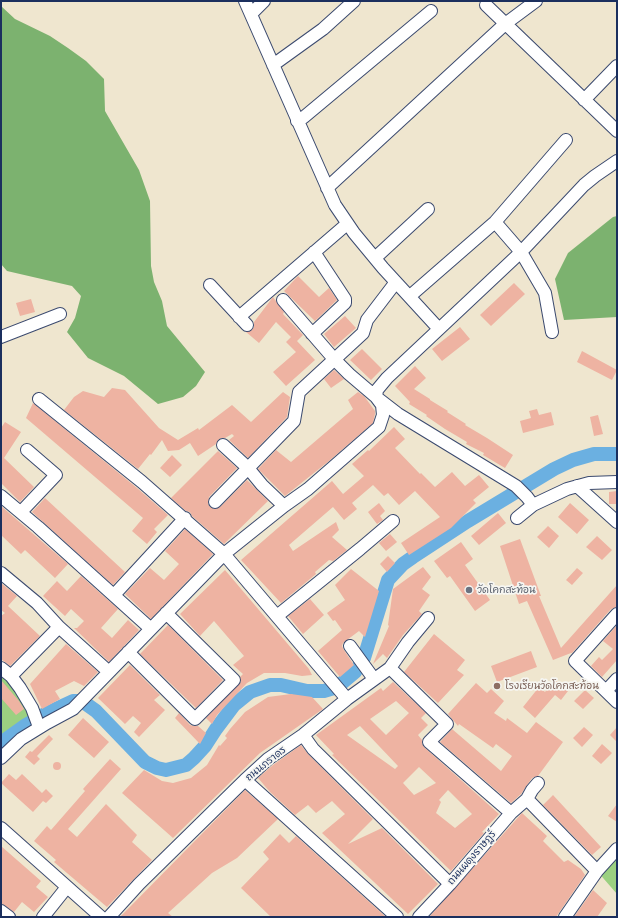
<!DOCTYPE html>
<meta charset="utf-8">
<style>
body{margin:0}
#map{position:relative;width:618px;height:918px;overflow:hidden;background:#efe6cf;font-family:Pangolin,sans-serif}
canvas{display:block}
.frame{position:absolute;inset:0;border:2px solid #1b2f5e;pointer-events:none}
</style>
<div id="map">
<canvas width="618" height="918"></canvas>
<div class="frame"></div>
</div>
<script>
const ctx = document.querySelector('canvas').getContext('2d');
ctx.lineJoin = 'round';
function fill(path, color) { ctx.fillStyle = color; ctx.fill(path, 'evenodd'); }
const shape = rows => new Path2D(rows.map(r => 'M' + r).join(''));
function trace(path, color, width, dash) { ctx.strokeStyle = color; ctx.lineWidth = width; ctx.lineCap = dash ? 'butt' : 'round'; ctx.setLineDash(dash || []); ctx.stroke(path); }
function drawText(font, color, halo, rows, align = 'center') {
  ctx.font = font + ' Pangolin,"Playpen Sans Thai",sans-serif'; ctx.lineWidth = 3.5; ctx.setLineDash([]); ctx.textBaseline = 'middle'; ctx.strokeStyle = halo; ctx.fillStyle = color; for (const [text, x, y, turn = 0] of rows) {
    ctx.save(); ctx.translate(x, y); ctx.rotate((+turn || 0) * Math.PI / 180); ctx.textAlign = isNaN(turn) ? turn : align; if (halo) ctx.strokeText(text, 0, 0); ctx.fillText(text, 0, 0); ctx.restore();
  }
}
fill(shape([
 [1,668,39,727,1,758],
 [617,849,617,894,597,871]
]), '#9bd081');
fill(shape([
 [1,6,15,19,50,36,68,48,86,61,104,79,105,111,139,170,150,201,151,266,154,282,162,301,167,326,205,372,196,386,183,397,158,404,124,376,88,358,67,332,75,318,81,296,72,286,7,271,1,264],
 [617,216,617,317,564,320,555,279,568,253,613,217]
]), '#7cb26f');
trace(shape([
 [1,743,26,725,45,714,73,701,82,701,96,711,145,762,157,768,166,770,186,765,194,758,205,746,216,729,234,705,250,692,270,685,281,685,307,691,324,691,334,688,342,683,355,672,364,658,388,580,403,564,413,557,468,521,554,469,573,460,594,454,617,454]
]), '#6bb0e1', 14);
fill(shape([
 [298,276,319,297,329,288,337,300,315,321,284,291],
 [514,283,525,294,491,326,480,315],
 [273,297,284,312,283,314,303,335,297,341,315,360,286,386,273,372,296,352,286,342,291,337,276,322,259,343,246,332,252,330,254,327,254,322],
 [31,299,35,312,20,316,16,303],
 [345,316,356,328,334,347,324,334],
 [460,327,470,339,442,361,432,349],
 [362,349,382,369,371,380,350,360],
 [582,351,617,370,612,380,577,362],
 [415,366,426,378,414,389,430,399,430,400,448,411,447,412,466,424,465,425,487,438,513,455,505,468,483,455,484,453,466,444,467,442,445,429,426,416,427,415,409,404,410,402,395,386],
 [334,370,344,379,331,388,324,379],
 [112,388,125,390,159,428,178,440,198,428,199,430,232,405,251,422,283,392,290,397,287,417,248,458,229,440,234,436,232,434,225,438,221,438,218,440,216,444,198,456,190,443,179,450,168,451,162,440,151,455,150,454,138,469,64,410,74,397,83,391,104,397],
 [358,392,364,396,375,411,375,414,373,423,329,461,285,496,258,469,276,450,291,462,353,409,348,400],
 [33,403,137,488,168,515,154,529,157,532,147,544,132,531,143,518,26,418],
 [537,409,539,415,551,412,554,425,523,433,520,421,531,418,529,411],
 [598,415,603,434,594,436,590,417],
 [5,422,21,432,4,458,34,487,20,502,1,483,1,428],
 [394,427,405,439,395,448,420,474,421,473,435,487,452,472,465,486,479,475,489,487,473,500,476,503,451,528,409,555,401,543,440,517,415,491,399,505,388,493,384,496,373,485,352,503,357,509,344,520,333,507,289,545,293,551,336,522,339,530,332,537,347,550,333,561,329,560,315,572,316,574,281,603,241,560,332,481,343,494,364,476,352,464,368,450,369,451],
 [218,451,237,468,209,497,208,504,210,507,214,509,220,507,247,480,268,501,224,544,192,516,190,512,186,511,171,498],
 [172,455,182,465,170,477,160,468],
 [617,491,617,504,609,504,609,492],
 [45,498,125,572,113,585,32,512],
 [379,503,385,511,380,516,383,520,377,524,368,512],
 [570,503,589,520,577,534,558,517],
 [1,506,68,564,55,578,25,550,21,554,1,535],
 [498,513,506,523,479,545,471,536],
 [548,526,559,536,549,548,537,537],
 [185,529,213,554,151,619,125,594,150,568,164,580,179,564,165,551],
 [390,534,397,542,386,551,379,543],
 [597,536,612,550,602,560,586,547],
 [520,539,541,596,539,596,561,648,617,585,617,607,611,609,572,653,571,653,553,660,527,601,519,604,500,546],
 [461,542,473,559,465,565,490,600,475,611,450,576,447,578,434,561],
 [388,556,395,563,387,572,380,564],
 [423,567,431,577,422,589,430,595,419,611,422,614,403,635,387,658,383,654,373,664,389,626,388,625,393,589],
 [577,568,583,573,572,585,566,580],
 [351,569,379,591,365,637,359,631,343,643,342,646,344,650,354,665,340,677,318,651,342,630,335,620,333,621,327,613,345,600,335,585],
 [225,570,309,669,312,675,302,676,285,673,264,673,247,683,217,715,212,724,206,718,241,682,240,677,243,674,233,665,244,656,214,621,200,636,180,614],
 [81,576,118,609,101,628,112,638,128,620,139,630,109,662,74,628,77,628,84,621,71,609,65,616,43,596,57,581,67,591],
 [1,583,17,596,8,606,40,636,10,666,1,659,1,616,5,613,1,610],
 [310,599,324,615,303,634,288,616],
 [168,625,223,680,196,708,140,654],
 [617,625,617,660,602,677,591,666,599,657,602,660,613,649,603,641],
 [434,634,465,660,457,670,464,675,438,703,404,672],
 [66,644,98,672,84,686,74,681,55,691,60,699,42,709,30,684],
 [531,651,537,667,497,682,491,666],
 [130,665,160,695,154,700,165,710,139,737,134,732,141,723,133,716,125,724,98,698],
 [1,680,19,701,24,709,16,715,1,698],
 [555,680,568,691,561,700,555,695,535,718,523,707,539,687,545,692],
 [393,682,426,713,421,718,428,725,418,735,422,740,422,744,424,747,499,814,482,832,484,833,451,871,332,755,334,754,316,735,381,688,383,691],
 [396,701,409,713,386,735,370,719],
 [360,726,398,766,395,769,347,735],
 [419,767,436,783,414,795,403,783],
 [448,790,472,814,455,828,436,813,441,802,439,800],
 [476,683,487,693,491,689,504,701,494,713,506,721,507,718,527,733,536,722,563,742,538,776,532,778,521,794,511,803,440,742,452,729,501,771,512,756,496,744,493,748,459,724,458,726,448,714],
 [585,690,594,698,583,709,574,701],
 [291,694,312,697,323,709,260,753,173,838,122,793,144,770,162,781,173,783,191,778,207,765,219,745,220,746,227,738,225,736,230,729,245,712,268,697],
 [179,713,190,725,193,726,198,726,206,733,200,744,175,718],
 [83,718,109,742,94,758,68,735],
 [584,727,593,735,582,747,573,738],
 [617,727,617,742,610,735],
 [49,735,53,739,37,756,40,759,34,765,25,757,30,751,32,752],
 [602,744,612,753,601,764,592,756],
 [301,745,308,754,373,819,348,844,382,828,438,884,408,914,322,833,345,814,332,801,316,813,308,805,295,815,270,792,258,778,273,765],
 [110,759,121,769,68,829,77,837,106,804,137,835,132,842,152,860,107,907,54,862,56,860,34,841,47,826,51,830,85,791,83,789],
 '53 766a4 4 0 1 1 8 0a4 4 0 1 1-8 0Z',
 [9,774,16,780,22,774,42,793,46,789,53,796,46,803,43,801,33,812,1,783],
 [245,790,278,819,237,858,212,873,168,913,173,917,120,917],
 [553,795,601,847,592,855,543,805],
 [617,804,617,822,608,816],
 [522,813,547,836,543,841,564,862,568,860,581,869,585,875,556,917,429,917],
 [280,834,289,843,296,836,386,917,271,917,241,888,269,859,263,852],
 [1,846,41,881,36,887,48,897,34,912,22,902,14,912,1,903],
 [593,890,607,903,597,917,574,917]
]), '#eeb3a2');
const minor = shape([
 [245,1,335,205,354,233,383,268,439,329],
 [486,5,617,131],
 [251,14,264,1],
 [273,65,323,29,354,1],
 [584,100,617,66],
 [297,121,304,117,431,11],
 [327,188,505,24,536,1],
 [495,222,521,252,545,293,552,332],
 [375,258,428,209],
 [210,285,247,325],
 [410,296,495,222,566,140],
 [283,300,334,359,349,374,376,397,398,414,516,486,527,497,533,505],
 [239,317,347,224],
 [312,334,345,303,345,299,314,252],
 [1,337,60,314],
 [39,399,142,482,224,554,347,699],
 [223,445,248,468,262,485,284,506],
 [577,486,617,522],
 [1,496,38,527,151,629],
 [215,502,294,421,299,392,363,333,367,320,396,282],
 [21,512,56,475,27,450],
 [517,518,533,505,567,489,589,483,617,482],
 [1,573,37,603,59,627,109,672],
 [114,595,185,518],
 [617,614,575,661,617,702],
 [277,616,360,549,393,521],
 [350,646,374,679],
 [128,652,195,719,234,680,166,613],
 [1,668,11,676,20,688,32,708,39,727],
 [390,668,447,724,429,742,511,813],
 [11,676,59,627],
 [606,691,617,679],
 [303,735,313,749,450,884],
 [1,758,21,739,47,723,73,709,224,554,284,506,308,489,379,427,383,415,382,405,376,397,377,390,387,378,521,252,584,185,595,176,617,161],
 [245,780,397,917],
 [527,799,597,871],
 [1,828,101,917],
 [1,911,9,917],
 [43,917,67,887],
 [109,917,139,884,245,780,268,759,303,735,347,699,390,668,408,642,428,618],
 [419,917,450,884,511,813,527,799,532,790,538,783],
 [565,917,597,871,617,849]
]);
trace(minor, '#3b4a6f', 14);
trace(minor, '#fff', 12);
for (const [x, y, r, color] of [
 [469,590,4,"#6b7280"],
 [497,686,4,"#8d6e63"]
]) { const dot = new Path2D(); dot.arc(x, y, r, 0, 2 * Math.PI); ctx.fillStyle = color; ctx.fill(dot); trace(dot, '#f6f6f2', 1.5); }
drawText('10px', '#5b616d', '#f6f6f2', [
 ["วัดโคกสะท้อน",477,590]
], 'left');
drawText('10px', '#785e54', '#f6f6f2', [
 ["โรงเรียนวัดโคกสะท้อน",505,686]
], 'left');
drawText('10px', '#1b2f5e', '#f6f6f2', [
 ["ถนนภราดร",266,764,-39],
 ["ถนนผดุงราษฎร์",472,858,-49]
]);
</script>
